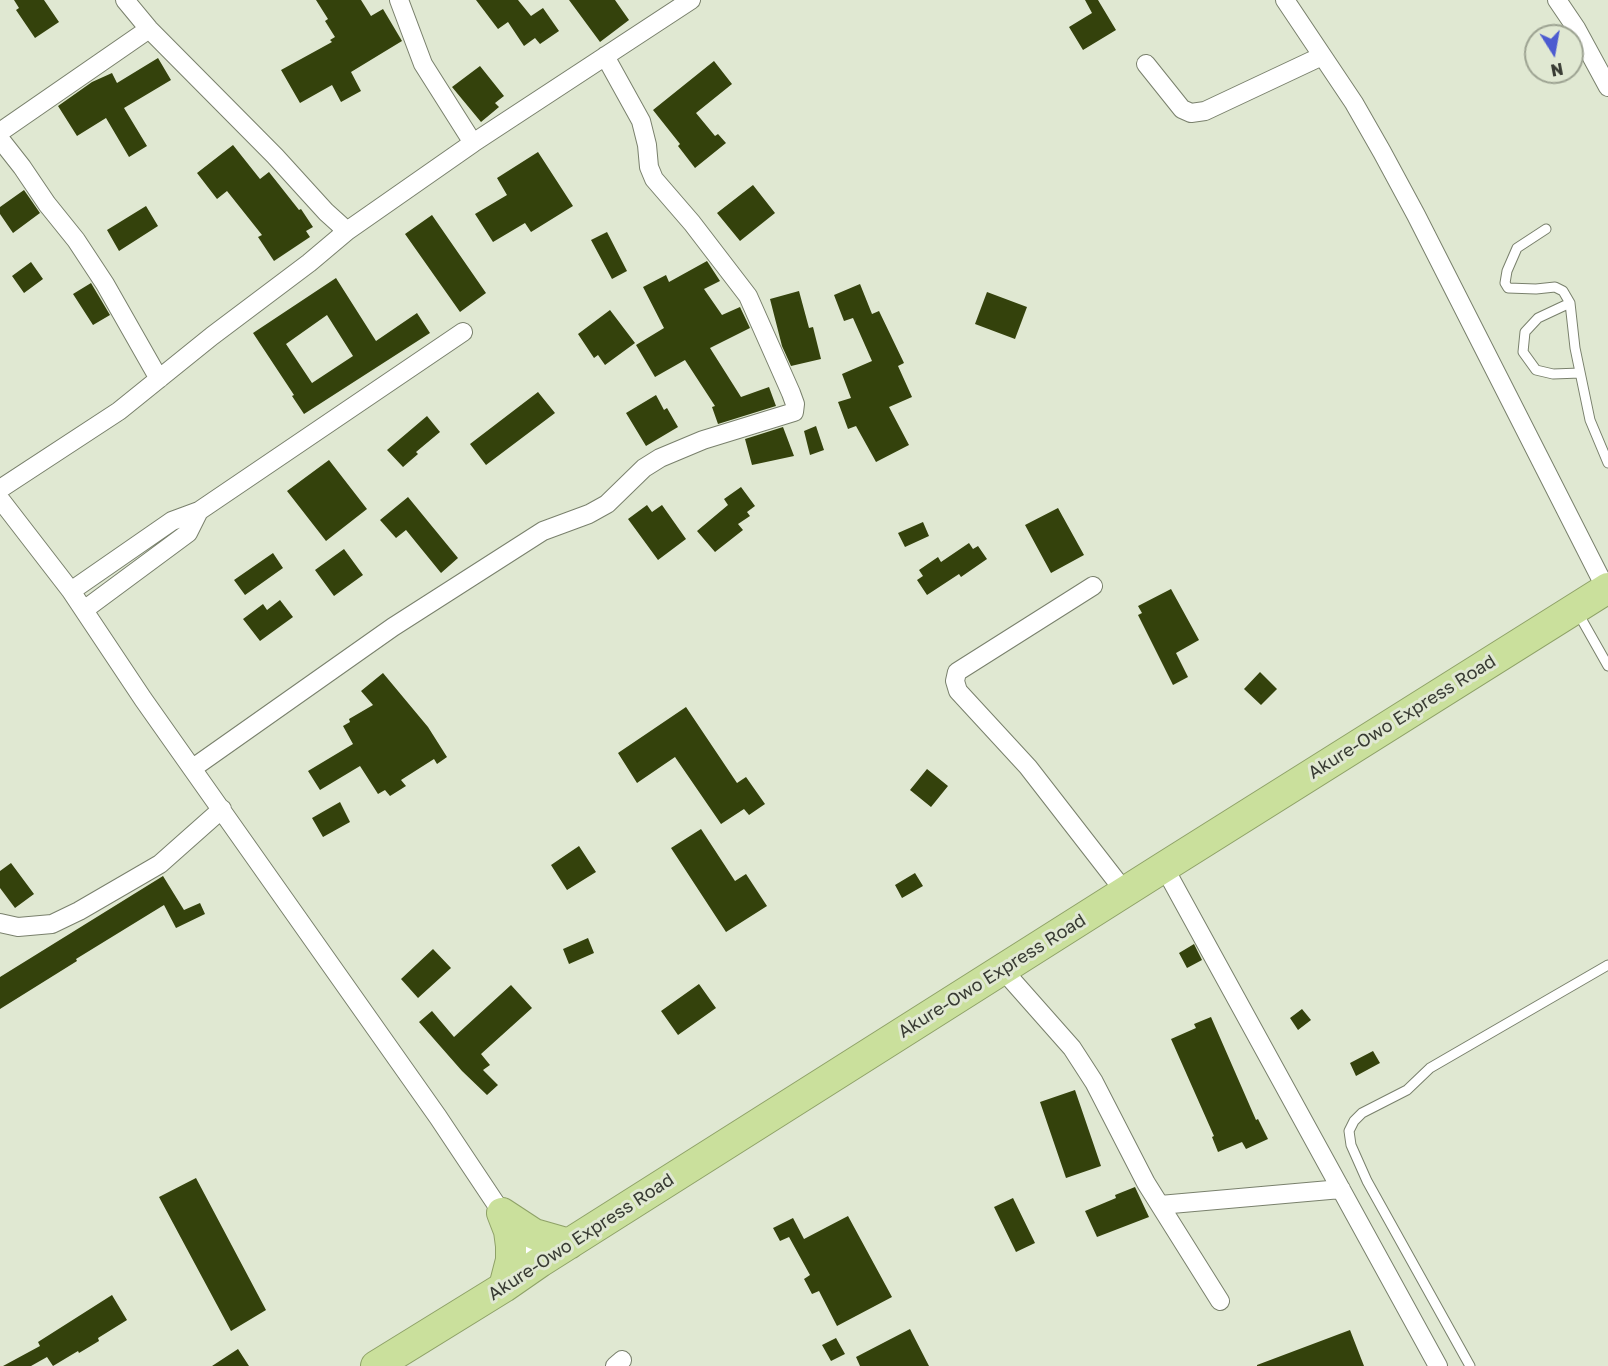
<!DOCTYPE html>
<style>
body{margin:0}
#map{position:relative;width:1608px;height:1366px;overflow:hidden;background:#e0e8d2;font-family:"Golos Text",sans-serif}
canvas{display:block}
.north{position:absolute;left:1524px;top:24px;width:60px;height:60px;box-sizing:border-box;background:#e0e8d2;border:2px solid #9da392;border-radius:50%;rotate:169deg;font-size:16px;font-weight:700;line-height:24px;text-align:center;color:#383b33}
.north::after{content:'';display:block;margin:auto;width:21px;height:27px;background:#4c5bd0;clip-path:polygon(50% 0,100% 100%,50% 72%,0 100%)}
</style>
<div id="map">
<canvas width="1608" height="1366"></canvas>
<div class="north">N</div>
</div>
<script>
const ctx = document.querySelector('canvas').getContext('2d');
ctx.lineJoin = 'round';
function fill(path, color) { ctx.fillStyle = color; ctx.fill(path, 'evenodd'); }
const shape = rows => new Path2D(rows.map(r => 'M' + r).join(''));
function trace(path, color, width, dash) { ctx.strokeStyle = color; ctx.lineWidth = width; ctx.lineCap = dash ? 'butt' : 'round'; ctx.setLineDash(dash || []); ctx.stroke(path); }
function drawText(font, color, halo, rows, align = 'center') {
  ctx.font = font + ' "Golos Text",sans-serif'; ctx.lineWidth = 6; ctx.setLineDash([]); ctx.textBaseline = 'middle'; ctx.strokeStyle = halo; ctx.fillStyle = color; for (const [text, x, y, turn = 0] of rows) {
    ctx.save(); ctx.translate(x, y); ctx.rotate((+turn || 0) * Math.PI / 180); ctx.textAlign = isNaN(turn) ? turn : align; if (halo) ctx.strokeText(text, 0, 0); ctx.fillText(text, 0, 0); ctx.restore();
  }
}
fill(shape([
 [14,0,44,0,59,22,35,38,16,10,19,8],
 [316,0,361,0,371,16,383,9,402,41,351,72,361,91,341,102,332,85,300,103,281,70,332,42,330,40,335,37,325,21,328,19],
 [476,0,518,0,531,16,543,8,559,31,540,44,535,38,524,46,508,22,498,29],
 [569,0,615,0,629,20,600,42],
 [1085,0,1098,0,1116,30,1083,50,1069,27,1092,13],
 [158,58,171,80,124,108,147,146,129,157,106,118,77,136,58,106,92,82,112,73,117,83],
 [714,61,732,84,696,113,715,136,718,134,726,143,695,168,678,146,680,144,653,110],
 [480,66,504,96,495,103,499,107,481,122,452,87],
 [233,145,260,179,269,172,299,210,301,209,313,227,306,231,310,237,274,261,258,237,262,235,227,191,217,199,197,173],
 [538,152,573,206,531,232,525,223,493,242,475,214,507,195,497,178],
 [753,185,775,213,740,241,717,213],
 [24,190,40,213,13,233,0,214,0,207],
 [146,206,158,226,119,251,107,230],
 [432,215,486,293,460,312,405,234],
 [607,232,627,271,612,279,591,240],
 [707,261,720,281,704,289,722,315,740,307,750,328,710,348,741,397,769,387,776,406,718,424,712,407,715,406,685,360,655,377,636,345,664,328,643,287,666,275,669,282],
 [31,262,43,279,24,293,12,276],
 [336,278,376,341,417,313,430,333,304,414,292,396,294,395,253,333],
 [327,315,353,356,312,383,286,344],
 [91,283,110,315,93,325,73,294],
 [860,284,872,314,879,311,904,363,898,366,912,397,889,407,909,445,876,462,856,426,848,429,838,402,851,398,842,374,872,361,853,318,844,321,834,295],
 [799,291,809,328,813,327,821,359,791,366,782,346,770,299],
 [987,292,1027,307,1015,339,975,324],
 [610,310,635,343,605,365,598,355,594,358,578,334],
 [538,392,555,413,486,465,470,444],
 [656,395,664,410,667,408,678,427,646,446,626,413],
 [427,416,440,432,416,452,418,454,403,467,387,450],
 [816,426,824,450,810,455,804,431],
 [783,427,794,456,752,465,745,439],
 [329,460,367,509,326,541,287,491],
 [741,487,755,506,747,512,750,516,738,524,743,530,715,552,697,531,728,505,724,499],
 [408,497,458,558,441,573,406,530,396,538,380,520],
 [647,505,652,512,662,505,686,539,658,560,628,519],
 [1058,508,1084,555,1051,573,1025,525],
 [923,522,929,536,905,547,898,533],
 [969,543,973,549,978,546,987,559,961,577,959,574,927,595,917,580,923,576,919,570,938,557,941,562],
 [344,549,363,575,334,596,315,570],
 [273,553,283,568,245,595,234,580],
 [1171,589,1199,640,1176,653,1188,677,1173,685,1138,615,1142,613,1138,606],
 [280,600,293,617,260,641,243,619,263,604,267,610],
 [1260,672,1277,689,1261,705,1244,689],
 [383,673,428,727,447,757,437,764,434,759,401,780,406,786,390,796,385,790,378,794,360,766,320,790,308,771,353,744,343,726,350,722,349,719,373,705,361,691],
 [686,707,737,783,746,777,765,804,749,815,744,809,721,824,675,757,637,783,618,753],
 [927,769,948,786,931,807,910,790],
 [340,802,350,822,323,837,312,818],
 [701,829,735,881,746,874,767,906,726,932,671,848],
 [579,846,596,872,567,890,551,865],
 [11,863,34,894,15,908,0,888,0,871],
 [915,873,923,886,902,898,895,885],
 [163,876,184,910,200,903,205,914,176,928,164,905,76,959,77,961,0,1009,0,977],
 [588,938,594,953,569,964,563,949],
 [1194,944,1202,960,1187,968,1179,953],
 [433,949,451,968,418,998,401,979],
 [699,984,716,1008,678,1035,661,1011],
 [511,985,532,1008,481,1054,490,1065,483,1070,498,1085,487,1095,462,1071,419,1022,432,1011,454,1037],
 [1302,1009,1311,1020,1298,1030,1290,1018],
 [1211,1017,1256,1120,1258,1119,1268,1139,1246,1149,1242,1142,1218,1152,1212,1137,1214,1136,1171,1039,1196,1028,1194,1024],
 [1373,1051,1380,1063,1356,1076,1350,1063],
 [1075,1090,1101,1166,1066,1178,1040,1102],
 [196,1178,266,1310,231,1331,159,1197],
 [1135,1187,1149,1217,1097,1237,1085,1211,1116,1198,1115,1195],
 [1013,1198,1035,1243,1016,1252,994,1207],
 [848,1216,892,1297,837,1326,819,1291,812,1294,804,1279,810,1275,789,1237,780,1241,773,1228,793,1218,804,1239],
 [112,1295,127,1320,98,1338,99,1341,79,1353,78,1351,53,1366,47,1357,31,1366,3,1366,40,1346,38,1342],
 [910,1329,929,1366,860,1366,856,1357],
 [1350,1330,1364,1366,1257,1366,1257,1365],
 [836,1338,845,1354,831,1361,822,1345],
 [238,1349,249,1366,212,1366]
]), '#34420c');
const service = shape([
 [1546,229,1517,248,1507,271,1505,283,1508,288,1536,289,1555,287,1563,291,1570,303,1575,348,1590,420,1608,463],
 [1570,303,1538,318,1525,332,1523,352,1536,370,1553,374,1580,373],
 [1578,613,1608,666],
 [1470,1366,1367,1181,1351,1145,1349,1131,1354,1121,1362,1113,1407,1090,1430,1068,1608,965]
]);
const minor = shape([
 [125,0,149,29,275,156,326,212,347,231],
 [399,0,423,64,473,143],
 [1285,0,1354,103,1382,152,1416,215,1606,589],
 [1557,0,1576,28,1608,87],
 [1146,64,1182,109,1191,113,1205,111,1322,56],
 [0,132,149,29],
 [0,139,22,167,47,204,76,240,105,284,159,379],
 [0,489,119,411,212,336,309,263,347,231,473,143,691,0],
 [0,499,71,591,143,699,438,1117,512,1228,540,1262],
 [1093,586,957,672,955,681,958,691,1028,767,1125,892],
 [71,591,172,521,199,511,463,332],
 [84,610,188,533,199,511],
 [193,768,393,627,543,531,589,514,607,504,644,468,660,458,703,440,794,412,795,404,791,393,748,296,692,223,654,179,649,167,647,145,641,121,605,56],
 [1164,867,1438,1366],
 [0,923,18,927,52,924,79,911,160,864,222,809],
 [1003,970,1072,1048,1094,1082,1146,1183,1220,1301],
 [1160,1205,1341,1189],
 [615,1366,622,1360]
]);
const trunk = shape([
 [502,1213,509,1231,511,1246,511,1260,504,1287],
 [502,1213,534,1234,569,1244],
 [376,1366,504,1287,540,1262,1164,867,1608,588]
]);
trace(service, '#79806c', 11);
trace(minor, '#79806c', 20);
trace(trunk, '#8ea167', 32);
trace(service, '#fff', 9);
trace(minor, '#fff', 18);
trace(trunk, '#cae09c', 30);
drawText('18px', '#383b33', '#e0e8d2', [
 ["Akure-Owo Express Road",1402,717,-32],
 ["Akure-Owo Express Road",992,976,-32],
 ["Akure-Owo Express Road",581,1237,-33]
]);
</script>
